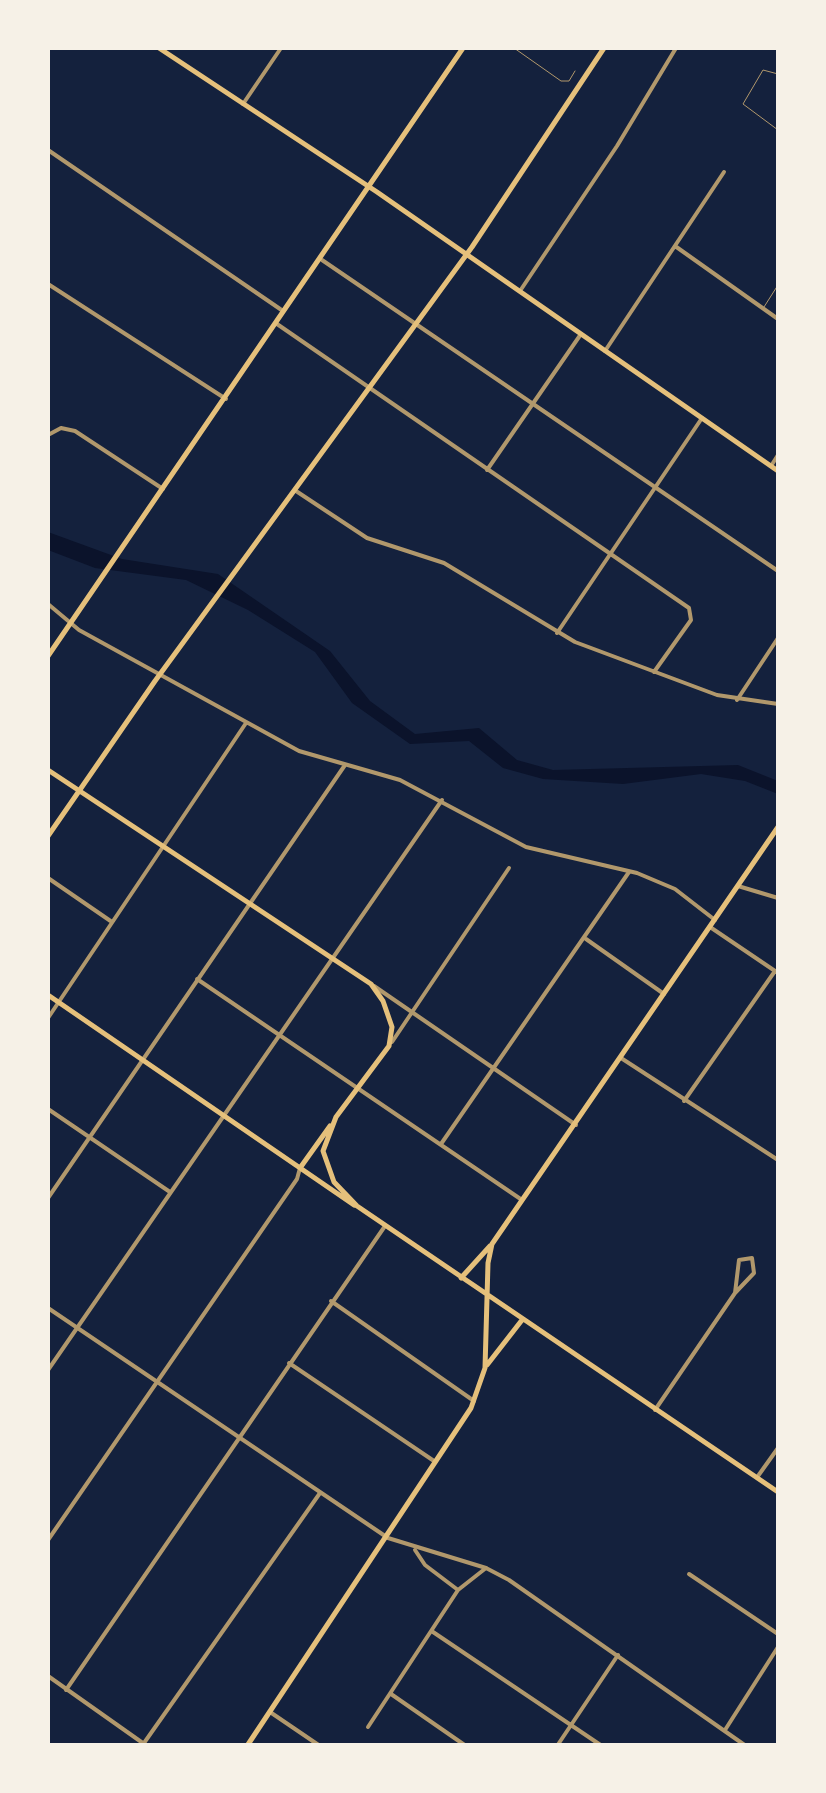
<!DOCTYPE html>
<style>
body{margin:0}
#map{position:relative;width:826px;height:1793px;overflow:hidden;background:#14213d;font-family:Cabin,sans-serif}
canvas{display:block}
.frame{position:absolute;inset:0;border:50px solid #f6f1e7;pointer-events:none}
</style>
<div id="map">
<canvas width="826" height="1793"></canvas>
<div class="frame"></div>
</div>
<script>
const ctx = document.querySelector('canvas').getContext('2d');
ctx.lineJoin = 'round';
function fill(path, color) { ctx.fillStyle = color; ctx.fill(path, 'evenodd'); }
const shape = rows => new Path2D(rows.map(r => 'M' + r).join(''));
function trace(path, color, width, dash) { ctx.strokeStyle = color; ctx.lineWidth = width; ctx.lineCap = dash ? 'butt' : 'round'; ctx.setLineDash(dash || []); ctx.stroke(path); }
fill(shape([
 [48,532,122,559,218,574,330,651,370,701,415,734,479,728,517,760,553,770,738,765,778,781,778,794,745,781,701,774,623,784,543,779,503,768,469,741,410,744,352,703,315,652,248,610,186,580,95,568,48,550]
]), '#0b132b');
trace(shape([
 [514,48,561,81,569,81,575,71],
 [778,74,763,70,743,104,778,130],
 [764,307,778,285]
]), '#b1986c', 1);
trace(shape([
 [243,104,281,48],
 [48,150,283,311],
 [675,246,778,319],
 [322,260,778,571],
 [48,284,226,399],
 [520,291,617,146,676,48],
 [277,324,689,608,691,620,654,672],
 [605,351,724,172],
 [48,435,61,428,75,431,163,489],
 [771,466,778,455],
 [487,470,581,334],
 [296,491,367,538,444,563,575,642,717,695,778,704],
 [48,604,79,630,299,751,400,780,526,847,637,873,675,889,715,920],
 [557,633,702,418],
 [737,700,778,638],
 [48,878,112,922],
 [738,886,778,898],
 [710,927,778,973],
 [586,939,664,994],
 [197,979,522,1200],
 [374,986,576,1125],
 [48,1018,246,723],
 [392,1042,509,868],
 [621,1058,778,1160],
 [684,1101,775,971],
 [48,1109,170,1192],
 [441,1144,629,872],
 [48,1198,345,765],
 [331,1301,474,1401],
 [289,1363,434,1461],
 [48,1370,442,800],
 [655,1410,735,1293,754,1273,752,1258,739,1260,735,1293],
 [758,1476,778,1448],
 [48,1540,297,1179,300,1168],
 [415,1550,425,1565,458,1590],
 [689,1574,778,1634],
 [433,1632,602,1746],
 [48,1676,147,1746],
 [66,1690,385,1226],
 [391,1694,466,1746],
 [270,1712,320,1746],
 [368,1727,458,1590,486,1568],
 [725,1730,778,1647],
 [144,1743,320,1493],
 [557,1746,618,1655]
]), '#b1986c', 4);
trace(shape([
 [48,1308,388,1538,486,1568,509,1580,746,1746]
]), '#b1986c', 4);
trace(shape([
 [159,48,377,192,778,471],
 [48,770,371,984,383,1001,392,1027,389,1046,336,1117,323,1151,334,1182,357,1206,778,1492],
 [48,995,354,1205],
 [300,1168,330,1126],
 [461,1278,490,1246],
 [487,1365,522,1320],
 [247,1746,471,1408,485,1368,488,1263,492,1244,778,827]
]), '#e5c07b', 5);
trace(shape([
 [48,656,463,48],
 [48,836,155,681,472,247,604,48]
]), '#e5c07b', 5);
</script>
